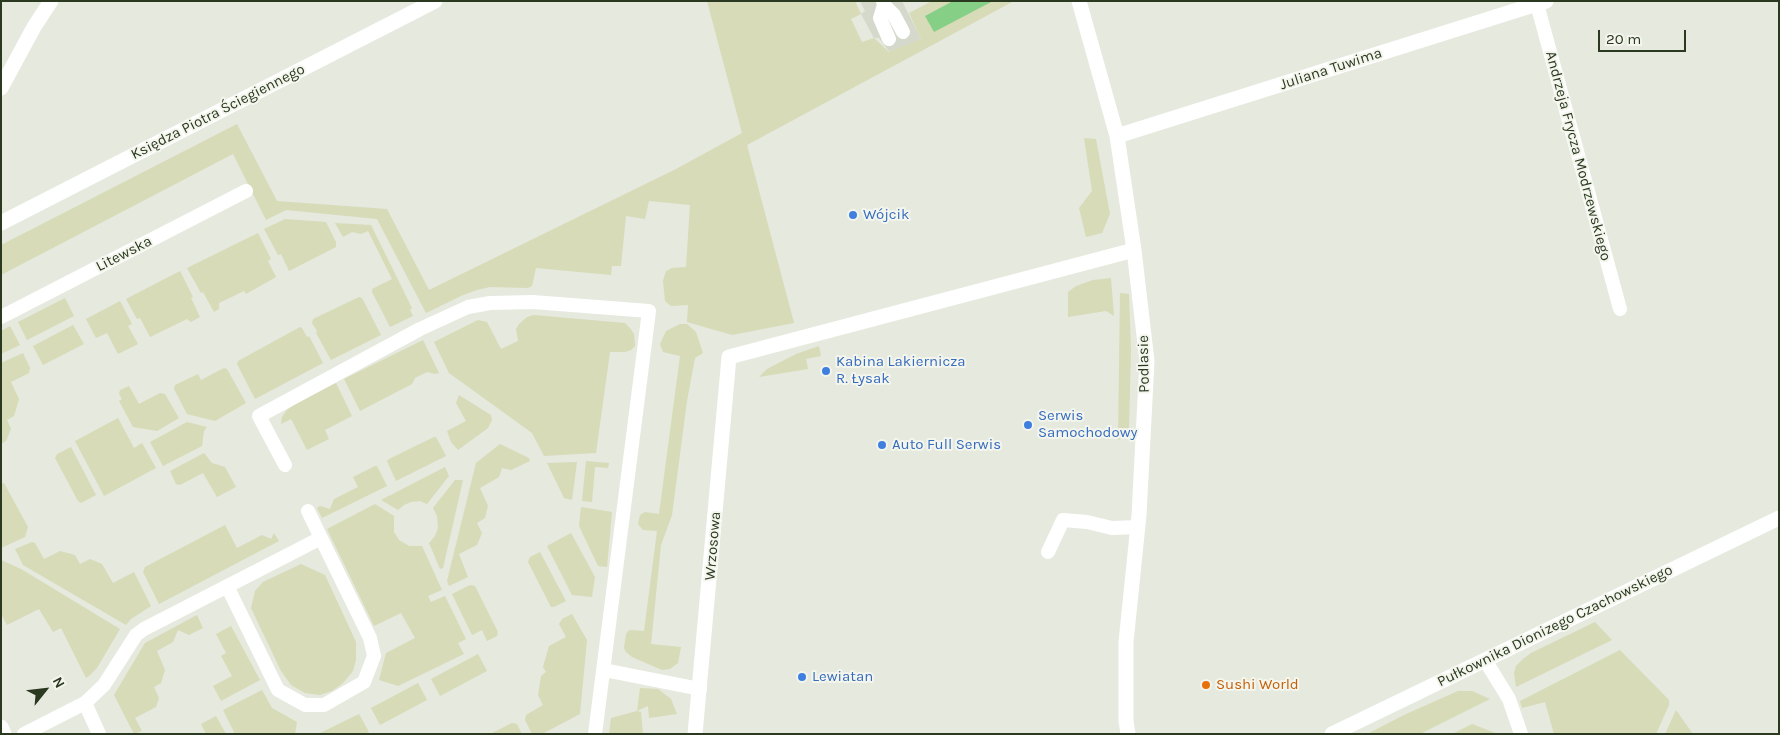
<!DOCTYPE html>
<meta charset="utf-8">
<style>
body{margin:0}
#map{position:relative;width:1780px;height:735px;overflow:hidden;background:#e5e9de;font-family:Karla,sans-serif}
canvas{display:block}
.frame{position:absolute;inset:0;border:2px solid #2a3920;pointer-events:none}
.north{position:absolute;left:20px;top:665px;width:50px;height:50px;-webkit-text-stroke:4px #f4f6ee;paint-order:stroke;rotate:61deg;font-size:14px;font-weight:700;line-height:20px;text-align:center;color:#2a3920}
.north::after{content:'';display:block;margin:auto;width:18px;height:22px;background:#2a3920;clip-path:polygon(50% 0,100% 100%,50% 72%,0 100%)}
.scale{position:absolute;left:1598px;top:30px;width:88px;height:22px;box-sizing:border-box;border:2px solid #2a3920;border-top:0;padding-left:6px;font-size:15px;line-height:18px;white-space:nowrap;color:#2a3920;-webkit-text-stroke:4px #f4f6ee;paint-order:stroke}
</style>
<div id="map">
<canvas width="1780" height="735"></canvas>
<div class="frame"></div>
<div class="north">N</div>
<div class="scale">20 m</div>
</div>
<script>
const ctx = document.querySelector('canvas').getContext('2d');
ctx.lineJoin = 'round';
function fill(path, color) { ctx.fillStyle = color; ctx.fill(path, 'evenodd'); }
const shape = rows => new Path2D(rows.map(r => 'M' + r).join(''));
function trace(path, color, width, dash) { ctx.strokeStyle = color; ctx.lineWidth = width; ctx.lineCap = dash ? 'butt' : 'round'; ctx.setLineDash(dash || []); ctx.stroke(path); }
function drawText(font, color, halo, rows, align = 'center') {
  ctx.font = font + ' Karla,sans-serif'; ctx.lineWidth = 4; ctx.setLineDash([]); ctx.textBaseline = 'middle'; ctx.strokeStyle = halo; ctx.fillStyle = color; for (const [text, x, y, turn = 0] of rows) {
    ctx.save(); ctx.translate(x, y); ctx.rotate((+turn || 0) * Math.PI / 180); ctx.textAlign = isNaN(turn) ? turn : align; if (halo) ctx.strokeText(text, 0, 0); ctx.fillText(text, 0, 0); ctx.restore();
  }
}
fill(shape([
 [860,1,902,1,921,39,891,54,879,38,874,38,861,14,865,11]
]), '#d4d9cc');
fill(shape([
 [707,1,855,1,861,14,851,19,862,42,874,38,889,52,921,39,909,13,932,1,1014,1,747,145,794,323,732,335,687,322,688,305,671,306,665,301,663,281,666,271,672,268,686,267,690,205,649,201,645,219,626,216,621,266,612,266,611,275,536,268,532,286,528,288,490,287,477,290,463,295,426,313,377,219,286,210,266,220,233,154,1,275,1,245,237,124,277,201,387,209,429,290,676,169,742,133],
 [1084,138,1096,139,1110,214,1102,233,1086,237,1079,208,1092,191],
 [285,219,326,222,336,242,336,247,289,271,281,254,278,255,264,229],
 [335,223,371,225,412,308,410,310,413,316,390,327,372,292,372,289,392,279,368,231,361,234,352,232,343,237],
 [258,233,271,259,268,261,276,277,246,294,244,291,219,303,219,309,214,312,203,292,201,293,187,268],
 [180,271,193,297,191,298,200,317,191,322,187,319,150,337,140,318,137,319,126,299],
 [1111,278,1114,316,1106,311,1068,317,1068,292,1076,286,1093,280],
 [1120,293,1129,294,1131,350,1129,427,1118,441],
 [359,297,362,298,381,335,331,360,316,333,317,331,312,323,313,319],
 [65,298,74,316,27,340,18,322],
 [120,301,132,324,128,326,138,344,118,354,107,333,96,338,86,319],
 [534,315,625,323,630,328,634,334,635,346,631,350,625,352,610,352,596,453,544,456,532,433,449,373,434,342,478,320,487,322,501,349,518,341,516,329,519,324,527,317],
 [680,324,687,324,696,332,703,353,695,358,687,401,672,515,661,545,651,644,681,647,678,663,670,669,662,670,632,657,626,652,624,648,626,634,628,631,631,630,644,631,657,531,643,530,638,524,640,515,645,512,659,514,680,356,663,352,660,344,666,331],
 [73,325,84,344,43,365,33,346],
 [10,326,20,345,1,354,1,331],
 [300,327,302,328,307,337,309,336,323,363,255,399,237,364,238,361],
 [423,340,439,373,435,374,427,372,415,378,412,384,360,411,344,379],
 [819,346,821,356,806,359,808,369,759,377,767,369,796,354],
 [23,353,30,368,29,373,11,382,19,399,14,416,7,420,11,429,6,441,1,444,1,363],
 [224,368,227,369,246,403,215,421,187,414,174,389,175,385,198,374,201,380],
 [336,383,352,416,325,430,329,439,307,450,291,419,281,424,282,417,287,410,295,404],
 [129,386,139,404,160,393,165,394,179,418,157,431,133,427,119,401,122,399,119,394,120,390],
 [459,395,491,415,492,420,488,428,458,450,451,442,447,431,466,421,456,403],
 [118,418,134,448,142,443,156,468,104,496,75,441],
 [187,422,207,427,204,431,202,446,163,466,150,442],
 [434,437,436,437,446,456,396,481,387,461,389,459],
 [500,444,529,458,530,461,511,470,502,468,499,477,480,488,488,506,485,518,477,523,482,533,477,545,459,554,468,577,449,586,447,581,476,463],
 [71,447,96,495,81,503,78,501,55,458,57,454],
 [204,453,212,463,225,467,236,487,217,497,203,473,180,485,176,484,170,471],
 [586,461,609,463,608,468,595,467,592,502,582,501],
 [577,462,572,500,564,498,547,463],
 [375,466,377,466,387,486,322,518,317,508,320,506,330,509,334,499,358,487,353,477],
 [445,467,449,476,427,504,420,501,411,502,404,505,398,510,381,500],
 [455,480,463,480,443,568,440,569,429,543,435,536,438,528,437,516,433,508],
 [4,483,28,527,25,537,1,548,1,484],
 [375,504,394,516,394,532,399,540,409,546,422,546,442,590,428,596,431,602,445,596,466,639,458,643,464,654,398,686,379,680,386,653,415,638,401,613,374,626,327,529],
 [581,507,612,512,607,567,598,566,579,526],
 [225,525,237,548,262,535,271,539,274,533,279,541,159,604,143,572,145,567],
 [571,533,595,577,592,597,572,595,547,546],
 [32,542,35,543,44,559,60,551,75,555,80,564,90,559,102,564,113,583,134,572,151,606,131,619,126,625,23,565,15,549],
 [540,552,566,601,554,607,551,607,528,562,530,557],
 [1,560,21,569,120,629,97,668,90,675,86,678,61,628,53,632,39,609,7,625,1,614],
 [301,564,325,575,356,642,356,660,353,671,343,683,332,691,320,695,305,693,291,685,281,671,251,608,255,591,263,582],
 [470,585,475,586,498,632,497,636,487,641,482,630,472,635,452,594],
 [572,614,587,640,580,714,542,734,532,734,525,720,526,715,543,705,538,695,541,676,546,672,543,667,549,646,566,637,559,624,562,619],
 [197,615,203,628,189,635,178,630,173,642,157,651,165,670,161,683,154,687,159,698,156,707,135,718,142,731,134,734,114,695,145,643],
 [1595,622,1612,640,1516,687,1514,673,1516,666,1523,659,1531,653],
 [231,626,260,680,221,701,213,686,232,676,221,656,226,653,216,634],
 [1620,650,1669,700,1669,705,1656,734,1554,734,1545,702,1522,708,1520,701],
 [478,654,487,671,440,696,431,679],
 [418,683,427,700,380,725,371,708],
 [640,688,658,689,671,699,677,714,649,718,648,706,637,711,641,712,643,734,609,734,611,718,637,711],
 [262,690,272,708,297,722,295,734,235,734,223,710],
 [1458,691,1472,691,1490,699,1420,734,1367,734,1404,715],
 [1676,710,1693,734,1665,734],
 [359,714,369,732,364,734,318,734],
 [216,716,226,734,206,734,201,724],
 [512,723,517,724,522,734,490,734],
 [1472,724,1498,734,1452,734]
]), '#d7dbb7');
fill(shape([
 [953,1,993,1,934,32,925,16]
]), '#86cf86');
trace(shape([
 [883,1,884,5,894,15,903,32],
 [1537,4,1620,309],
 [884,5,880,18,889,39],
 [1,317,246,191],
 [285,465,259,416,420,329,468,307,490,303,533,302,649,311,595,734],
 [1048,552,1063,520,1087,522,1112,528,1138,527],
 [227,586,278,690,305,705,324,705,364,682,374,656,370,638,321,538],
 [1485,660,1509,699,1521,734],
 [604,670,700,689],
 [85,703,99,734],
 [24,734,85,703,104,685,136,635,144,629,321,538,308,511]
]), '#fff', 14);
trace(shape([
 [1079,1,1117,136,1134,250,1147,361,1139,515,1126,642,1126,721,1128,734],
 [1,88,34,27,51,1],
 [1117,136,1546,1],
 [1,727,4,734],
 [695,734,729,357,1134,250],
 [1332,734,1779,518]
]), '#fff', 15);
trace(shape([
 [1,223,435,1]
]), '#fff', 15);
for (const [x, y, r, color] of [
 [853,215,5,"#3f7fe0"],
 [826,371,5,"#3f7fe0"],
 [1028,425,5,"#3f7fe0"],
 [882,445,5,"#3f7fe0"],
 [802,677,5,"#3f7fe0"],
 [1206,685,5,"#e8710a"]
]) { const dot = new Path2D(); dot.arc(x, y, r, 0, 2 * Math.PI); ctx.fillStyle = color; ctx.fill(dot); trace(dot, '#f4f6ee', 2); }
drawText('15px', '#2a3920', '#f4f6ee', [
 ["Juliana Tuwima",1331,69,-18],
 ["Księdza Piotra Ściegiennego",218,112,-27],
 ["Andrzeja Frycza Modrzewskiego",1578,156,75],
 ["Litewska",124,254,-27],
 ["Podlasie",1144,364,-91],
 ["Wrzosowa",713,546,-85],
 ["Pułkownika Dionizego Czachowskiego",1555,626,-26]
]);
drawText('15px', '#366cbe', '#f4f6ee', [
 ["Wójcik",863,215],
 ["Kabina Lakiernicza",836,362],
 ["R. Łysak",836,379],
 ["Serwis",1038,416],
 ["Samochodowy",1038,433],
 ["Auto Full Serwis",892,445],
 ["Lewiatan",812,677]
], 'left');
drawText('15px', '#c56008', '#f4f6ee', [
 ["Sushi World",1216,685]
], 'left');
</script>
